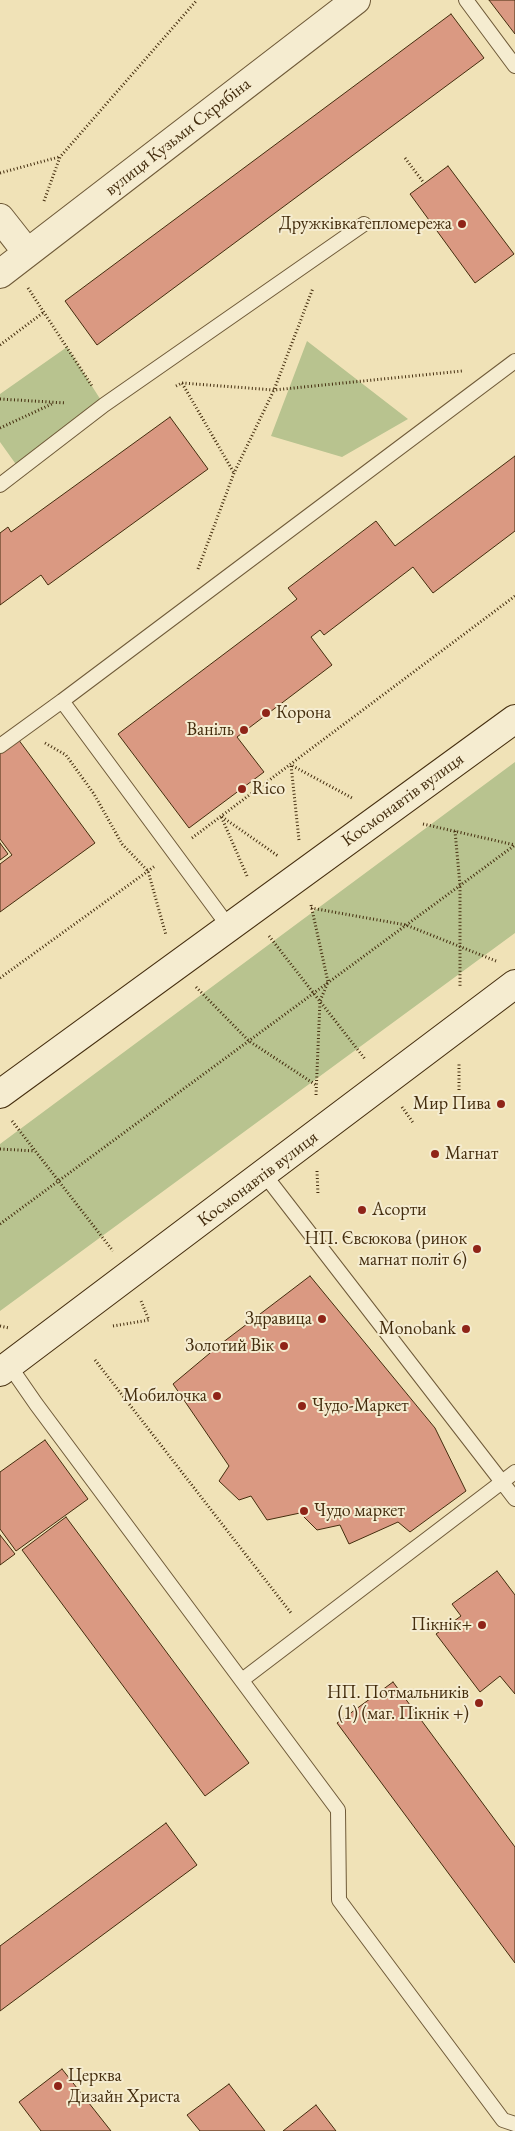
<!DOCTYPE html>
<meta charset="utf-8">
<style>
body{margin:0}
canvas{display:block;background:#f0e2b7}
</style>
<canvas width="515" height="2131"></canvas>
<script>
const ctx = document.querySelector('canvas').getContext('2d');
ctx.lineJoin = 'round';
function fill(path, color) { ctx.fillStyle = color; ctx.fill(path, 'evenodd'); }
const shape = rows => new Path2D(rows.map(r => 'M' + r).join(''));
function trace(path, color, width, dash) { ctx.strokeStyle = color; ctx.lineWidth = width; ctx.lineCap = dash ? 'butt' : 'round'; ctx.setLineDash(dash || []); ctx.stroke(path); }
function drawText(font, color, halo, rows, align = 'center') {
  ctx.font = font + ' "EB Garamond",serif'; ctx.lineWidth = 4; ctx.setLineDash([]); ctx.textBaseline = 'middle'; ctx.strokeStyle = halo; ctx.fillStyle = color; for (const [text, x, y, turn = 0] of rows) {
    ctx.save(); ctx.translate(x, y); ctx.rotate((+turn || 0) * Math.PI / 180); ctx.textAlign = isNaN(turn) ? turn : align; if (halo) ctx.strokeText(text, 0, 0); ctx.fillText(text, 0, 0); ctx.restore();
  }
}
fill(shape([
 [307,341,408,419,342,457,271,436],
 [67,347,104,405,20,470,0,442,0,394],
 [515,762,515,933,0,1311,0,1144]
]), '#b8c38f');
const building = shape([
 [489,0,515,0,515,34,489,0],
 [451,14,484,58,97,345,65,301,451,14],
 [448,166,514,254,475,283,410,194,448,166],
 [170,417,208,469,48,585,41,575,0,605,0,533,8,527,11,532,170,417],
 [515,456,515,531,433,593,413,567,324,635,320,630,311,637,332,665,237,737,264,772,189,828,118,734,297,599,288,588,376,521,395,546,515,456],
 [18,739,95,843,0,912,0,864,12,855,0,839,0,752,18,739],
 [0,843,8,854,0,860,0,843],
 [310,1276,435,1428,466,1491,410,1532,398,1522,349,1544,340,1525,317,1530,300,1513,267,1520,251,1496,239,1500,219,1481,229,1466,173,1384,222,1343,310,1276],
 [45,1440,88,1499,16,1551,0,1529,0,1472,45,1440],
 [66,1517,249,1763,205,1796,22,1550,66,1517],
 [0,1535,15,1554,0,1565,0,1535],
 [497,1571,515,1595,515,1694,500,1676,480,1692,436,1634,461,1616,452,1604,497,1571],
 [393,1682,515,1847,515,1963,337,1723,393,1682],
 [166,1823,197,1865,0,2011,0,1946,166,1823],
 [62,2069,111,2131,41,2131,19,2102,62,2069],
 [229,2084,265,2131,200,2131,187,2115,229,2084],
 [316,2105,336,2131,283,2131,316,2105]
]);
fill(building, '#da9982');
trace(building, '#442d0e', 1);
const lane = shape([
 [466,0,515,66],
 [0,485,104,405,364,224],
 [0,746,62,701],
 [229,927,62,701,515,361],
 [264,1174,502,1482,515,1472],
 [9,1365,36,1404,338,1810,339,1900,503,2120,515,2124],
 [242,1680,502,1482,515,1499]
]);
const street = shape([
 [0,218,26,251],
 [0,274,356,0]
]);
const secondary = shape([
 [0,1094,515,719],
 [0,1372,515,984]
]);
trace(lane, '#6f5a38', 16);
trace(street, '#6f5a38', 30);
trace(secondary, '#442d0e', 30);
trace(shape([
 [405,158,424,183],
 [0,173,59,157],
 [44,201,60,157,197,0],
 [28,288,92,386],
 [0,345,44,312],
 [182,383,274,390,462,371],
 [176,386,182,383,234,473],
 [0,399,66,403],
 [0,428,54,403],
 [198,569,234,473,274,390,313,288],
 [45,743,66,755,94,794,122,844,148,871,166,935],
 [423,824,515,845],
 [455,831,460,885,460,988],
 [192,838,515,596],
 [299,840,291,765,354,799],
 [247,876,221,816,278,856],
 [311,905,328,982,320,1001,316,1095],
 [311,908,406,925,496,961],
 [269,936,365,1059],
 [0,978,155,866],
 [196,987,249,1041,316,1085],
 [459,1090,459,1064],
 [402,1107,414,1124],
 [12,1121,113,1251],
 [0,1149,35,1151],
 [317,1171,318,1195],
 [0,1224,515,845],
 [0,1326,9,1328],
 [113,1326,149,1320,141,1301],
 [95,1360,291,1613]
]), '#442d0e', 3, [1, 2.5]);
trace(lane, '#f5ecd0', 14);
trace(street, '#f5ecd0', 28);
trace(secondary, '#f5ecd0', 28);
for (const [x, y, r, color] of [
 [462,224,5,"#8f2418"],
 [266,713,5,"#8f2418"],
 [244,730,5,"#8f2418"],
 [242,789,5,"#8f2418"],
 [501,1104,5,"#8f2418"],
 [435,1154,5,"#8f2418"],
 [362,1210,5,"#8f2418"],
 [477,1249,5,"#8f2418"],
 [322,1319,5,"#8f2418"],
 [466,1329,5,"#8f2418"],
 [284,1346,5,"#8f2418"],
 [217,1396,5,"#8f2418"],
 [302,1406,5,"#8f2418"],
 [304,1511,5,"#8f2418"],
 [482,1625,5,"#8f2418"],
 [479,1703,5,"#8f2418"],
 [58,2086,5,"#8f2418"]
]) { const dot = new Path2D(); dot.arc(x, y, r, 0, 2 * Math.PI); ctx.fillStyle = color; ctx.fill(dot); trace(dot, '#f5ecd0', 2); }
drawText('18px', '#442d0e', '#f5ecd0', [
 ["вулиця Кузьми Скрябіна",178,137,-38],
 ["Космонавтів вулиця",403,800,-36],
 ["Космонавтів вулиця",258,1179,-37]
]);
drawText('18px', '#442d0e', '#f5ecd0', [
 ["Дружківкатепломережа",452,224],
 ["Корона",276,713,"left"],
 ["Ваніль",234,730],
 ["Rico",252,789,"left"],
 ["Мир Пива",491,1104],
 ["Магнат",445,1154,"left"],
 ["Асорти",372,1210,"left"],
 ["НП. Євсюкова (ринок",467,1239],
 ["магнат політ 6)",467,1260],
 ["Здравица",312,1319],
 ["Monobank",456,1329],
 ["Золотий Вік",274,1346],
 ["Мобилочка",207,1396],
 ["Чудо-Маркет",312,1406,"left"],
 ["Чудо маркет",314,1511,"left"],
 ["Пікнік+",472,1625],
 ["НП. Потмальників",469,1693],
 ["(1) (маг. Пікнік +)",469,1714],
 ["Церква",68,2076,"left"],
 ["Дизайн Христа",68,2097,"left"]
], 'right');
</script>
